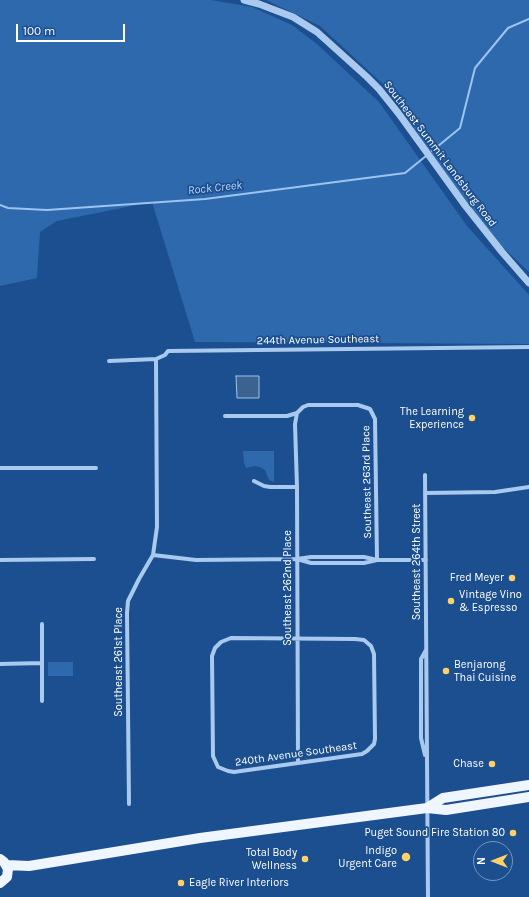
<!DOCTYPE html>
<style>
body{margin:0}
#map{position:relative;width:529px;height:897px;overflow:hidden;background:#1b4f8f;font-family:Karla,sans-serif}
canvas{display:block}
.north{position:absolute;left:473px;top:841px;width:40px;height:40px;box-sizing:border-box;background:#1b4f8f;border:1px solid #7695bc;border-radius:50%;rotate:270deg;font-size:11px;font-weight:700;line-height:16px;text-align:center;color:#fff}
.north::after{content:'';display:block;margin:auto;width:14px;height:18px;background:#ffd166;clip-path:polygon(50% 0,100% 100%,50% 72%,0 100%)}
.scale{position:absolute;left:16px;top:24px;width:109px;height:18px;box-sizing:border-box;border:2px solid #fff;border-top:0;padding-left:5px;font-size:12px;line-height:14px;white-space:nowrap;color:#fff;-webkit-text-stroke:3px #1b4f8f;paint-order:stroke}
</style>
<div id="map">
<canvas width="529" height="897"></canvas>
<div class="north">N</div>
<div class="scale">100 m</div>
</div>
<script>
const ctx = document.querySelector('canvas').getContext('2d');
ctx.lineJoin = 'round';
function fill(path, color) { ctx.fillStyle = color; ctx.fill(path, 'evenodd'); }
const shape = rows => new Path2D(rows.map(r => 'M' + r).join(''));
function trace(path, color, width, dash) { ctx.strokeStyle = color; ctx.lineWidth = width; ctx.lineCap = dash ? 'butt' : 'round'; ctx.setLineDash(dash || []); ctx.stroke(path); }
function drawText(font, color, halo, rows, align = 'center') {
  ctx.font = font + ' Karla,sans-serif'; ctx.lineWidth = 3.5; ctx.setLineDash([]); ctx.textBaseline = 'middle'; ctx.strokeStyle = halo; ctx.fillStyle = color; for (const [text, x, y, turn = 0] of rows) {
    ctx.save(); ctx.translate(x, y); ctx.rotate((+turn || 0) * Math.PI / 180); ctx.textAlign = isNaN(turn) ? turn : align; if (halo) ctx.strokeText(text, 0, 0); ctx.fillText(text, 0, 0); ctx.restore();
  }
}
fill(shape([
 [0,0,211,0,252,7,292,25,317,44,379,102,467,226,529,295,529,344,195,342,152,202,57,221,49,226,40,232,37,278,0,286],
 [266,0,529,0,529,272,493,238,435,159,385,86,320,26],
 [243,451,274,451,274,482,269,480,265,470,260,467,255,466,246,468,244,463],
 [48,662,73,662,73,676,48,676]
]), '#2e69ad');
const water = shape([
 [236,376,259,376,259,398,237,398,236,376]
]);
fill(water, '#3c6290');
trace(water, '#9cc4f0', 1);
trace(shape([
 [432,151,460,128,475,68,508,28,529,19],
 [0,205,8,208,47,210,205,199,405,173,426,156]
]), '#9cc4f0', 2);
trace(shape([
 [109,361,156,359,165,355,168,351,529,347],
 [225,416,287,416,297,413],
 [0,468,96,468],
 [425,475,428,897],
 [254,481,264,486,270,487,297,487],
 [425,493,495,492,529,487],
 [153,555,196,560,297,559,311,557,364,557,377,560,364,563,311,563,297,559],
 [0,560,94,559],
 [42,624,42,701],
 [231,638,355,639,364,640,371,646,374,654,375,739,374,744,367,751,362,754,234,772,228,771,218,767,213,756,212,656,215,648,221,642,231,638],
 [0,664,42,663],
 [425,755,421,738,421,659,426,650],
 [298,763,297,487,295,424,297,413,303,407,308,405,358,405,370,409,375,419,377,560,426,560],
 [129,804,127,613,128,601,139,579,153,555,157,527,156,359]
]), '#a9c9ee', 4);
trace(shape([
 [244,0,259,4,293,17,317,32,367,77,379,89,399,114,464,204,502,252,529,283]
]), '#a9c9ee', 7);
trace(shape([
 [427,808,443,798,529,785],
 [0,859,4,862,8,869,7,877,0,883],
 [7,865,29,866,200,838,427,808,446,810,529,797]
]), '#f0f6ff', 10);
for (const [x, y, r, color] of [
 [472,418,4,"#ffd166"],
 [512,578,4,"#ffd166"],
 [451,601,4,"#ffd166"],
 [446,671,4,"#ffd166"],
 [492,764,4,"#ffd166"],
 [513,833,4,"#ffd166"],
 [406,857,5,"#ffd166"],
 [305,859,4,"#ffd166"],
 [181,883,4,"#ffd166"]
]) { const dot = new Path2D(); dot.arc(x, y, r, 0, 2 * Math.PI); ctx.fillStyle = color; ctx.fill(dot); trace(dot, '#1b4f8f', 1.5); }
drawText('11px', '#fff', '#1b4f8f', [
 ["Southeast Summit Landsburg Road",440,154,53],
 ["244th Avenue Southeast",318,340,-1],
 ["Southeast 263rd Place",367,482,-91],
 ["Southeast 264th Street",417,562,-90],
 ["Southeast 262nd Place",288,588,-90],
 ["Southeast 261st Place",119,662,-90],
 ["240th Avenue Southeast",296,754,-8]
]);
drawText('11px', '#fff', '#1b4f8f', [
 ["The Learning",464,412],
 ["Experience",464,425],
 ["Fred Meyer",504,578],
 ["Vintage Vino",459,595,"left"],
 ["& Espresso",459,608,"left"],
 ["Benjarong",454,665,"left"],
 ["Thai Cuisine",454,678,"left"],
 ["Chase",484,764],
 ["Puget Sound Fire Station 80",505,833],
 ["Indigo",397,851],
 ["Urgent Care",397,864],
 ["Total Body",297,853],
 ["Wellness",297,866],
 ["Eagle River Interiors",189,883,"left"]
], 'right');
drawText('italic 12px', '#b5d3f5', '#1b4f8f', [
 ["Rock Creek",215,188,-6]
]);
</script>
